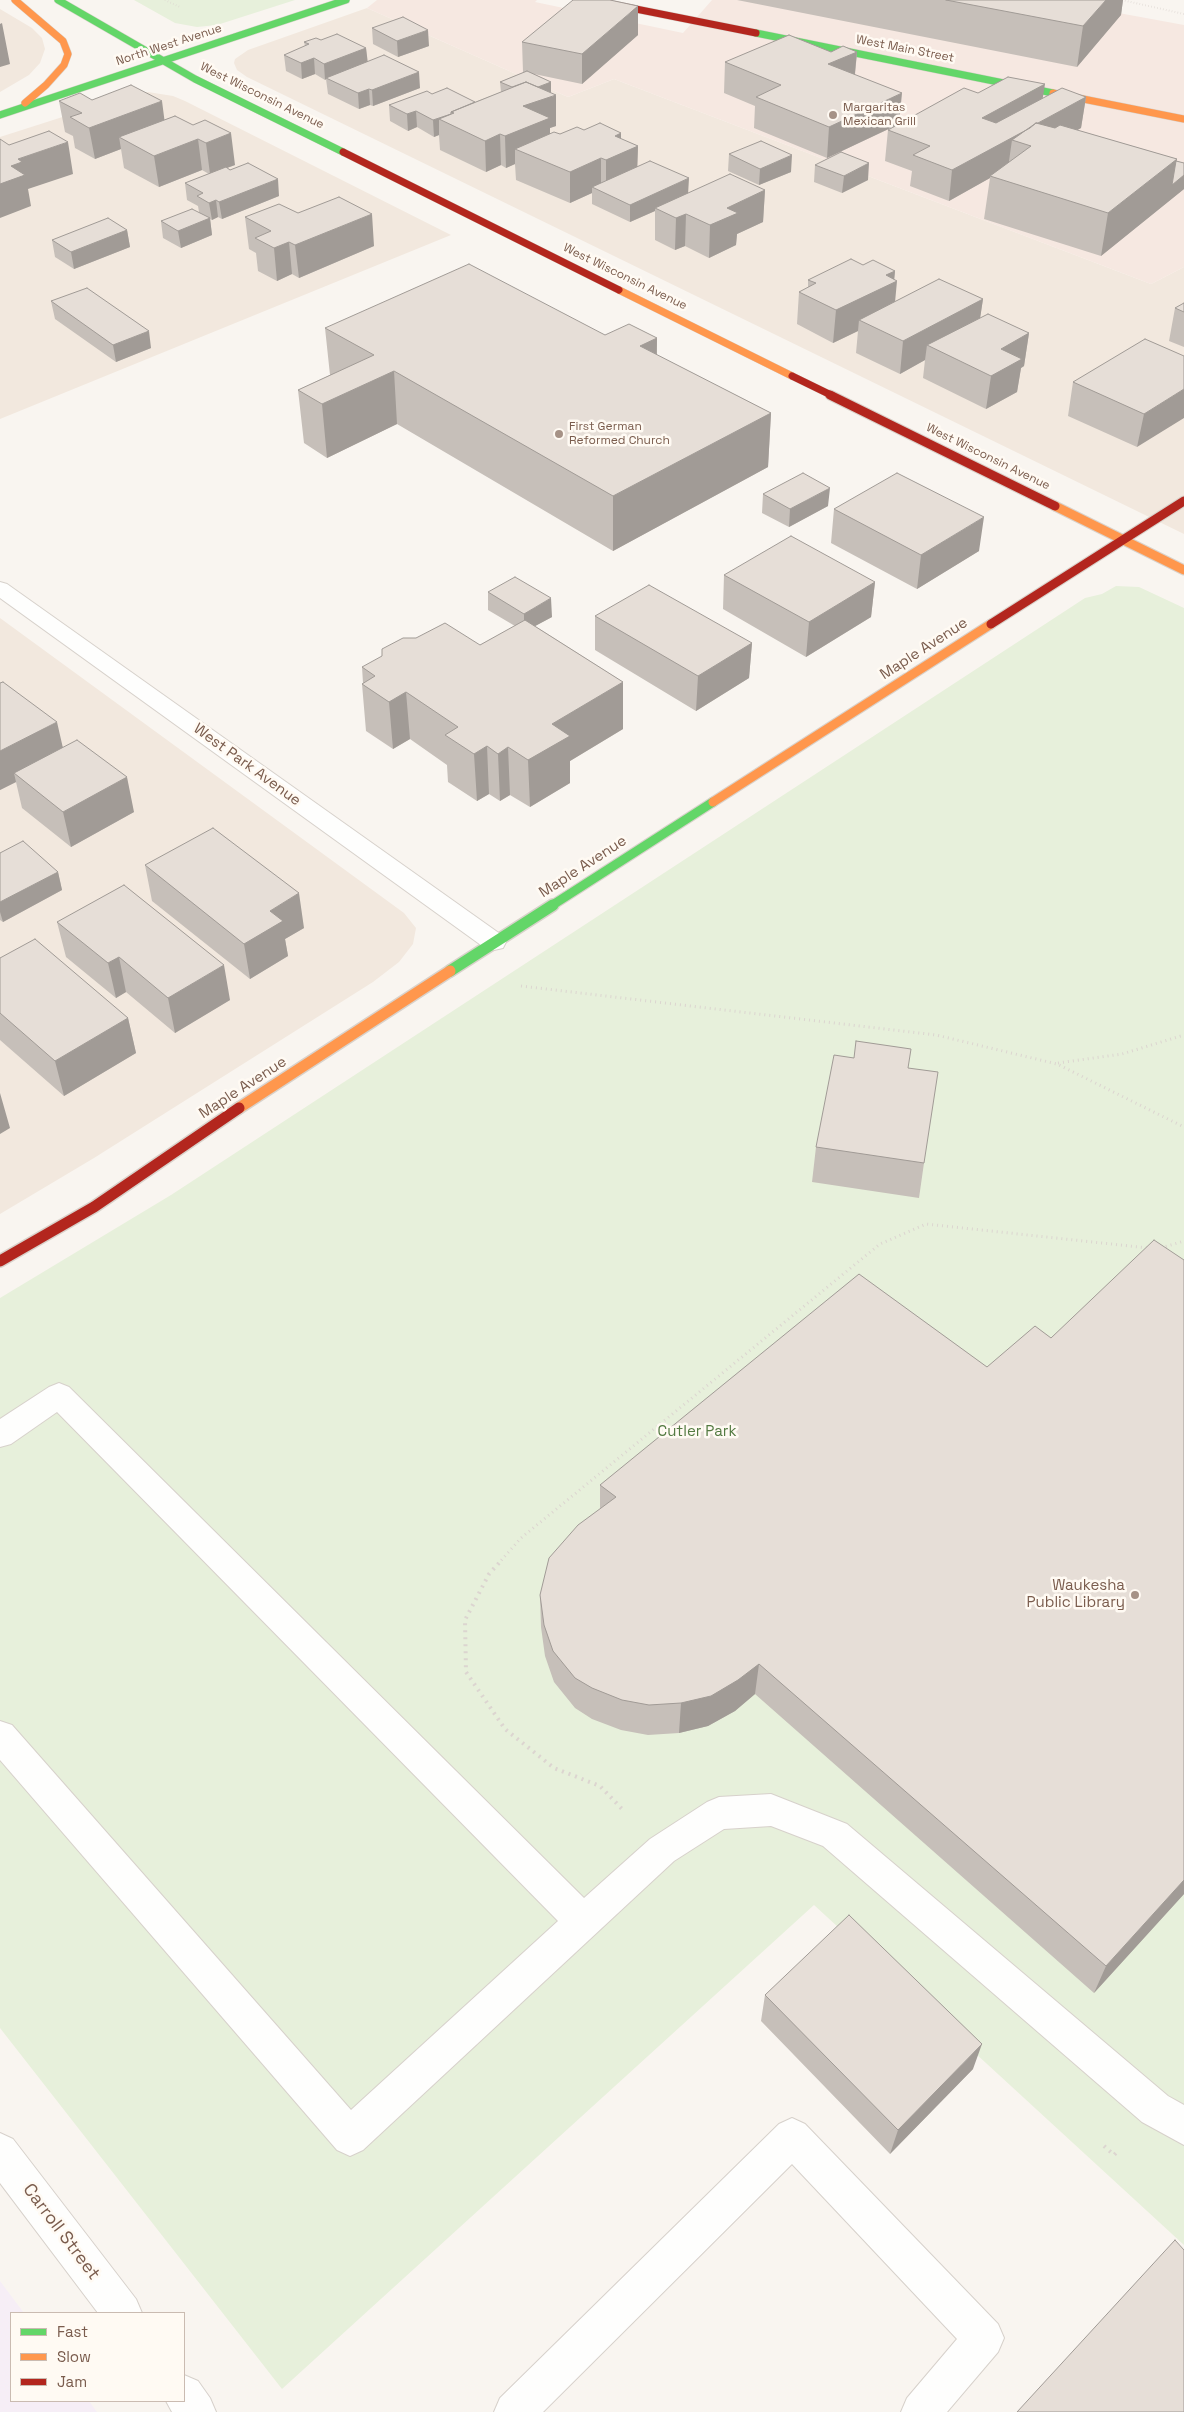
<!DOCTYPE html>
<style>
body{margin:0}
#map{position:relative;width:1184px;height:2412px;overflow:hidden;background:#f9f5f0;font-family:"Space Grotesk",sans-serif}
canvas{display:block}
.legend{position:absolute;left:10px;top:2312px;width:175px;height:90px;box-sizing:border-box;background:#fffaf3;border:1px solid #cabbb1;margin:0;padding:6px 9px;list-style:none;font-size:15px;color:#7a5c4d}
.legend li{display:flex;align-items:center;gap:10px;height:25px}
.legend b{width:25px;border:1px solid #cabbb1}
</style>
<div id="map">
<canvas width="1184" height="2412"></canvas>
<ul class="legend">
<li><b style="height:6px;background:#63d668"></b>Fast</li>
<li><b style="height:6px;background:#ff974d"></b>Slow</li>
<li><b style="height:6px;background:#b3261e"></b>Jam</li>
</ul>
</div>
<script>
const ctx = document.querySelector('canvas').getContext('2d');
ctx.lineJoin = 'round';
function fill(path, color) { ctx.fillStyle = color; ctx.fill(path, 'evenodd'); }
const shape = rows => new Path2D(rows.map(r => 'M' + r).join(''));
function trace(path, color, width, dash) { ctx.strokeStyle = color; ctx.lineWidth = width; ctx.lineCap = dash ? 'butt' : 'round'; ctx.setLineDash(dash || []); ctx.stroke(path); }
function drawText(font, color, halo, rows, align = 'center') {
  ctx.font = font + ' "Space Grotesk",sans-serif'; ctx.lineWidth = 5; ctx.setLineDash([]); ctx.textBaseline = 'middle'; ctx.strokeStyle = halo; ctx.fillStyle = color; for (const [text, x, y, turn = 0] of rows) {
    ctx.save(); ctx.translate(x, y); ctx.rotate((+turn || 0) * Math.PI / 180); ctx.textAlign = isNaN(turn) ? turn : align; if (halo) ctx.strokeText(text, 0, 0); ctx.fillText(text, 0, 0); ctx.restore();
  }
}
fill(shape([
 [367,8,568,97,614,79,1151,284,1184,267,1184,534,247,77,237,70,234,63,235,59,248,50],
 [0,9,32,28,42,38,45,49,40,63,29,75,0,92],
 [148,92,173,96,185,101,451,235,0,419,0,137,125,97],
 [0,618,404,913,416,928,413,944,399,962,373,982,94,1158,0,1214]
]), '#f2e8de');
fill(shape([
 [377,0,537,0,535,2,683,33,712,0,1048,0,1184,25,1184,267,1151,284,614,79,568,97,367,8]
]), '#f6e8e1');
fill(shape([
 [0,2281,24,2313,11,2313,11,2401,89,2401,97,2412,0,2412]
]), '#f6eef6');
fill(shape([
 [134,0,295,0,217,25,197,27,175,23],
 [1116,586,1139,587,1184,608,1184,2245,814,1905,282,2389,0,2028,0,1298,171,1195,1085,598,1102,594]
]), '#e7f0db');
const lane = shape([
 [59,1383,69,1387,584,1898,650,1839,707,1802,719,1797,771,1794,847,1824,1168,2096,1184,2105,1184,2145,1142,2122,823,1846,771,1826,724,1829,674,1861,363,2150,350,2156,337,2150,0,1760,0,1721,12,1725,351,2110,558,1921,57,1412,11,1444,0,1447,0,1419,49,1387,59,1383],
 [792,2118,805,2124,998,2324,1004,2338,998,2352,947,2412,901,2412,907,2398,957,2339,792,2164,543,2412,494,2412,500,2398,779,2124,792,2118]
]);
const street = shape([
 [0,582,7,584,503,936,506,942,503,948,494,950,485,948,0,598,0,582],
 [0,2133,13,2139,136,2299,142,2313,98,2313,0,2183,0,2133],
 [184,2375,198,2381,210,2398,216,2412,172,2412,166,2401,184,2401,184,2375]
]);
const fastFar2 = shape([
 [58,0,195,79,343,152],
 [756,33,1053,93],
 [0,115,346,0]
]);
const fastFar1 = shape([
 [551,906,713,802]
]);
const fast = shape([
 [450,971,553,905]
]);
const slowFar2 = shape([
 [15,0,63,41,68,54,64,65,46,85,25,103],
 [1053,93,1184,119],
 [619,290,792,376]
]);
const slowFar1 = shape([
 [1055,506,1184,570],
 [713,802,991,624]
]);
const slow = shape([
 [239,1108,450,971]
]);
const jamFar2 = shape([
 [591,0,756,33],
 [343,152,619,290],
 [792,376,833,396]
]);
const jamFar1 = shape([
 [830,395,1055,506],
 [991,624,1184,501]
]);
const jam = shape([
 [0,1261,94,1207,239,1108]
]);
trace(lane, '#d7d1cb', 2);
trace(street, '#d7d1cb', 2);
trace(fastFar2, '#d9d2cb', 8);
trace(fastFar1, '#d9d2cb', 11);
trace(fast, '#d9d2cb', 14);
trace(slowFar2, '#d9d2cb', 8);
trace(slowFar1, '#d9d2cb', 11);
trace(slow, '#d9d2cb', 14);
trace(jamFar2, '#d9d2cb', 8);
trace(jamFar1, '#d9d2cb', 11);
trace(jam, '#d9d2cb', 14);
trace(shape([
 [165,0,180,7],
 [1122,0,1184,14]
]), '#dcd5d0', 2, [0.5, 2.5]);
trace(shape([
 [521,986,936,1035,1057,1064,1184,1127],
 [1058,1063,1122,1054,1184,1035],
 [1161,1248,1184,1241],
 [498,1564,521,1538,880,1244,926,1224,1148,1248]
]), '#dcd5d0', 3, [1, 4]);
trace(shape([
 [499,1563,489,1574,465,1620,466,1672,505,1729,554,1768,600,1786,623,1810],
 [1104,2146,1114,2155,1116,2153]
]), '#dcd5d0', 4, [2, 5]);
fill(lane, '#fefefd');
fill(street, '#fefefd');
trace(fastFar2, '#63d668', 7);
trace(fastFar1, '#63d668', 9);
trace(fast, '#63d668', 11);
trace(slowFar2, '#ff974d', 7);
trace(slowFar1, '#ff974d', 9);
trace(slow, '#ff974d', 11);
trace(jamFar2, '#b3261e', 7);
trace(jamFar1, '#b3261e', 9);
trace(jam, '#b3261e', 11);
fill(shape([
 [737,0,1123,0,1121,15,1077,67],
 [372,28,429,46,398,57,373,44],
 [638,35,582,84,534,74,551,82,551,93,556,126,550,128,550,134,560,134,584,130,621,133,621,139,638,146,637,167,688,193,765,190,763,222,737,234,736,245,709,258,685,246,675,250,655,240,655,211,630,222,592,204,592,193,570,203,516,180,515,164,506,168,501,165,486,172,440,150,439,135,434,137,417,127,408,131,390,121,389,105,432,94,475,102,501,92,500,82,524,72,523,72,522,42],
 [321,40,366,48,367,62,420,88,373,106,370,105,359,109,328,94,326,79,325,80,315,74,302,79,286,71,284,55,305,46,304,42],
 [831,52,857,52,855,75,899,124,978,93,1043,98,1086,97,1081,128,1077,130,1177,159,1176,161,1184,163,1184,189,1101,256,984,219,990,178,949,201,910,186,912,171,885,161,888,130,893,127,827,158,754,128,755,106,724,93,725,62],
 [92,100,164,120,175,116,235,165,227,168,279,196,222,219,218,217,212,220,210,219,212,235,181,248,163,238,161,221,199,212,198,206,187,200,185,183,209,174,202,170,159,187,124,168,121,149,95,159,75,148,73,136,65,132,59,101],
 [729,154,791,172,759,185,728,171],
 [815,165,868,180,842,193,814,182],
 [298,213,374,246,299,278,292,274,277,281,258,271,256,253,249,249,245,217],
 [127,230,130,247,74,269,55,257,52,240],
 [863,265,895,271,894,279,895,302,983,299,980,318,1029,333,1024,366,1021,368,1017,392,986,409,923,378,925,360,900,374,856,353,858,331,833,343,797,324,799,292,808,288,808,280],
 [51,301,151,348,116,362,55,319],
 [1184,303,1184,347,1169,341,1175,308],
 [325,328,605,335,657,338,657,355,771,413,768,467,613,551,397,424,327,458,304,443,298,390,330,375],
 [1184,356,1137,447,1068,416,1073,382],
 [763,494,828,506,789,527,762,513],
 [834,509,979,551,917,589,831,543],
 [724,575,875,582,871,617,806,657,723,609],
 [488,592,552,617,535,626,623,682,623,729,570,761,570,783,530,807,510,795,500,801,489,794,477,801,448,782,447,765,410,739,393,749,366,731,362,684,363,683,362,667,480,645,515,626,488,610],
 [595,616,752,643,749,678,696,711,595,650],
 [0,683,63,747,134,812,71,847,22,808,16,782,0,790],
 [0,853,58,872,62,890,3,922,0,920],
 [145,865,304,928,285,939,288,956,250,979,152,901],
 [57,922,230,1000,175,1033,126,992,116,998,66,957],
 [0,958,128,1018,136,1053,64,1096,0,1040],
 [908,1068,924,1163,919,1198,812,1182,816,1147],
 [1184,1260,1184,1894,1094,1993,755,1694,735,1711,708,1726,679,1733,648,1735,621,1730,592,1719,575,1708,554,1682,545,1656,541,1627,540,1595,600,1509,600,1485,987,1367,1051,1338],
 [765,1995,973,2069,890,2154,761,2021]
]), '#c6bfb9');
fill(shape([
 [1106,0,1123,0,1121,15,1077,67,1083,26],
 [638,6,638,35,582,84,582,54],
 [2,23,10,64,0,67,0,24],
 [428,30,429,46,398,57,397,41],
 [366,48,368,64,326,78,326,79,325,80,324,64],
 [857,52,854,82,828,64],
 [314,58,315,74,302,79,301,63],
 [419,72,420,88,373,106,372,90],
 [551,82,551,97,556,95,556,126,550,128,550,149,515,149,515,164,506,168,505,136,524,93],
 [1045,84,1040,115,978,149,982,118],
 [369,89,370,105,359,109,358,93],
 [902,93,899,124,827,158,829,127],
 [1086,97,1081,128,1030,156,1031,146,1012,140,1008,168,990,176,990,178,949,201,952,170],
 [162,101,166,132,119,137,121,149,95,159,89,128],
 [416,111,417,127,408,131,407,114],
 [451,114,439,119,439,135,434,137,433,120],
 [231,133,235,165,210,174,206,143],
 [621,133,621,153,638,146,637,177,606,191,606,160,615,136],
 [500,134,501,165,486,172,485,141],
 [198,139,202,170,159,187,154,156],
 [68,142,73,174,28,189,31,206,0,218,0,184,11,166,18,159],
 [792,155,791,172,759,185,760,169],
 [601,158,601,189,592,187,592,193,570,203,570,172],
 [1177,159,1172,185,1184,175,1184,189,1101,256,1108,213],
 [869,163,868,180,842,193,844,176],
 [689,178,688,195,655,208,655,211,630,222,630,205],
 [278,179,279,196,222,219,219,202],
 [765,190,763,222,737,234,736,245,709,258,710,225,727,208],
 [216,200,218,217,212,220,209,203],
 [372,214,374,246,299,278,295,245],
 [686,214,685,246,675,250,676,218],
 [210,218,212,235,181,248,178,231],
 [127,230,130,247,74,269,71,252],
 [289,242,292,274,277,281,274,248],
 [895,271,894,282,897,281,894,313,859,320,858,331,833,343,836,310,886,275],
 [983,299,978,332,927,345,925,360,900,374,903,341],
 [149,331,151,348,116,362,113,345],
 [1029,333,1024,366,1021,368,1017,392,986,409,991,376,1001,349],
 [657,338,656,390,640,346],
 [394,371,397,424,327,458,322,404],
 [1184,389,1184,418,1137,447,1144,414],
 [771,413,768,467,613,551,613,496],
 [830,488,828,506,789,527,790,509],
 [984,517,979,551,917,589,921,555],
 [875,582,871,617,806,657,809,622],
 [551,598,552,617,524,632,524,614],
 [752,643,749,678,696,711,698,676],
 [623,682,623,729,570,761,570,783,530,807,528,760,552,724],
 [406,692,410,739,393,749,389,702],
 [57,722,65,757,14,773,16,782,0,790,0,751],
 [487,746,489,794,477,801,474,754],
 [508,747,510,795,500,801,498,754],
 [127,777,134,812,71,847,63,812],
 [58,872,62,890,3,922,0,912,0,902],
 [299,893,304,928,285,939,288,956,250,979,244,944,270,911],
 [119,957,126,992,116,998,108,963],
 [224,965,230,1000,175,1033,168,998],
 [128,1018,136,1053,64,1096,55,1061],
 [0,1093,10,1128,0,1134],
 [759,1664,755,1694,735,1711,708,1726,679,1733,681,1703],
 [1184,1880,1184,1894,1094,1993,1106,1966],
 [982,2044,973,2069,890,2154,898,2130]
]), '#a19b96');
const building = shape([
 [573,0,610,0,638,6,582,54,522,42,573,0],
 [946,0,1106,0,1083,26,946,0],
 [403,17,428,30,397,41,372,28,403,17],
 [337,34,366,48,324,64,314,58,301,63,284,55,309,44,304,42,316,38,321,40,337,34],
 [789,35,831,52,843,46,857,52,828,64,902,93,829,127,756,97,781,85,725,62,789,35],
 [384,55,419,72,372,90,369,89,358,93,326,78,384,55],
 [527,71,551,82,538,87,526,82,512,87,500,82,527,71],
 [1008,77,1045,84,982,118,996,123,1062,88,1086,97,1038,123,1036,123,1030,128,952,170,913,155,930,146,888,130,964,88,978,93,1008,77],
 [526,82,556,95,523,106,550,118,505,136,500,134,485,141,439,119,454,113,451,112,526,82],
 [131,85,162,101,89,128,70,117,82,113,59,101,80,93,92,100,131,85],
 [447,88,475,102,451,112,451,114,433,120,416,111,407,114,389,105,427,91,432,94,447,88],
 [175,116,193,125,205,120,231,133,206,143,198,139,154,156,119,137,175,116],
 [600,123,621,133,615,136,638,146,606,160,601,158,570,172,515,149,554,132,560,134,577,127,584,130,600,123],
 [1036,123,1055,128,1060,125,1177,159,1108,213,990,176,1031,146,1012,140,1036,123],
 [49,131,68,142,18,159,22,162,11,166,25,175,0,184,0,139,9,145,49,131],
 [761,141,792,155,760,169,729,154,761,141],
 [841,152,869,163,844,176,815,165,841,152],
 [650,161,689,178,630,205,592,187,650,161],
 [1176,161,1184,163,1184,175,1172,185,1176,161],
 [248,163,278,179,219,202,216,200,209,203,197,196,203,193,185,183,226,167,230,170,248,163],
 [730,174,765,190,727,208,738,213,710,225,686,214,676,218,655,208,730,174],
 [339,197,372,214,295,245,289,242,274,248,255,238,271,231,245,217,279,204,298,213,339,197],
 [192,209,210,218,178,231,161,221,192,209],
 [108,218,127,230,71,252,52,240,108,218],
 [851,259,863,265,873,260,895,271,886,275,897,281,836,310,799,292,816,283,808,280,851,259],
 [469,264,605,335,629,324,657,338,640,346,771,413,613,496,394,371,322,404,298,390,374,355,325,328,469,264],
 [939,279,983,299,903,341,859,320,939,279],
 [87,288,149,331,113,345,51,301,87,288],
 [1184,303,1184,312,1175,308,1184,303],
 [988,314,1029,333,1001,349,1022,359,991,376,927,345,988,314],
 [1145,339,1184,356,1184,389,1144,414,1073,382,1145,339],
 [803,473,830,488,790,509,763,494,803,473],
 [897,473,984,517,921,555,834,509,897,473],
 [791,536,875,582,809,622,724,575,791,536],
 [515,577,551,598,524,614,488,592,515,577],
 [649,585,752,643,698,676,595,616,649,585],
 [525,620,623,682,552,724,570,736,528,760,508,747,498,754,487,746,474,754,445,735,458,727,406,692,389,702,362,684,375,676,362,667,382,656,382,649,403,638,416,638,445,623,480,645,525,620],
 [3,682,57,722,0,751,0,683,3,682],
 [77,740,127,777,63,812,14,773,77,740],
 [213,828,299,893,270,911,283,921,244,944,145,865,213,828],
 [23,841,58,872,0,902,0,853,23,841],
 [124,885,224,965,168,998,119,957,108,963,57,922,124,885],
 [35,939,128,1018,55,1061,0,1013,0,958,35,939],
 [856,1041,911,1049,908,1068,938,1072,924,1163,816,1147,834,1055,854,1058,856,1041],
 [1154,1240,1184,1260,1184,1880,1106,1966,759,1664,738,1680,711,1696,681,1703,649,1705,622,1700,592,1688,575,1678,553,1651,544,1625,540,1595,549,1558,578,1525,616,1497,600,1485,859,1274,987,1367,1035,1326,1051,1338,1154,1240],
 [849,1915,982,2044,898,2130,765,1995,849,1915],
 [1175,2240,1184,2250,1184,2412,1017,2412,1175,2240]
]);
fill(building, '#e6ded7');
trace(building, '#a19b96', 1);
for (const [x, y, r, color] of [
 [833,115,5,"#a69286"],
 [559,434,5,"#a69286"],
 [1135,1595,5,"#a69286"]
]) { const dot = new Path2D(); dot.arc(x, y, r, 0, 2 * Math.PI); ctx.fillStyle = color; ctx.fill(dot); trace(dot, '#fffaf3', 2); }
drawText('12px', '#7a5c4d', '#fffaf3', [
 ["North West Avenue",169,45,-18],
 ["West Main Street",905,49,11],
 ["West Wisconsin Avenue",262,96,26],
 ["West Wisconsin Avenue",625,277,26],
 ["West Wisconsin Avenue",988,457,26]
]);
drawText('12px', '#7a5c4d', '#fffaf3', [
 ["Margaritas",843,108],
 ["Mexican Grill",843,122],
 ["First German",569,427],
 ["Reformed Church",569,441]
], 'left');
drawText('15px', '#7a5c4d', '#fffaf3', [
 ["Maple Avenue",924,649,-33],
 ["West Park Avenue",247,765,36],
 ["Maple Avenue",583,867,-33],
 ["Maple Avenue",243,1088,-33]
]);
drawText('15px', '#537a41', '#fffaf3', [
 ["Cutler Park",697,1432]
]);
drawText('15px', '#7a5c4d', '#fffaf3', [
 ["Waukesha",1125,1586],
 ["Public Library",1125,1603]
], 'right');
drawText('18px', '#7a5c4d', '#fffaf3', [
 ["Carroll Street",61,2232,53]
]);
</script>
